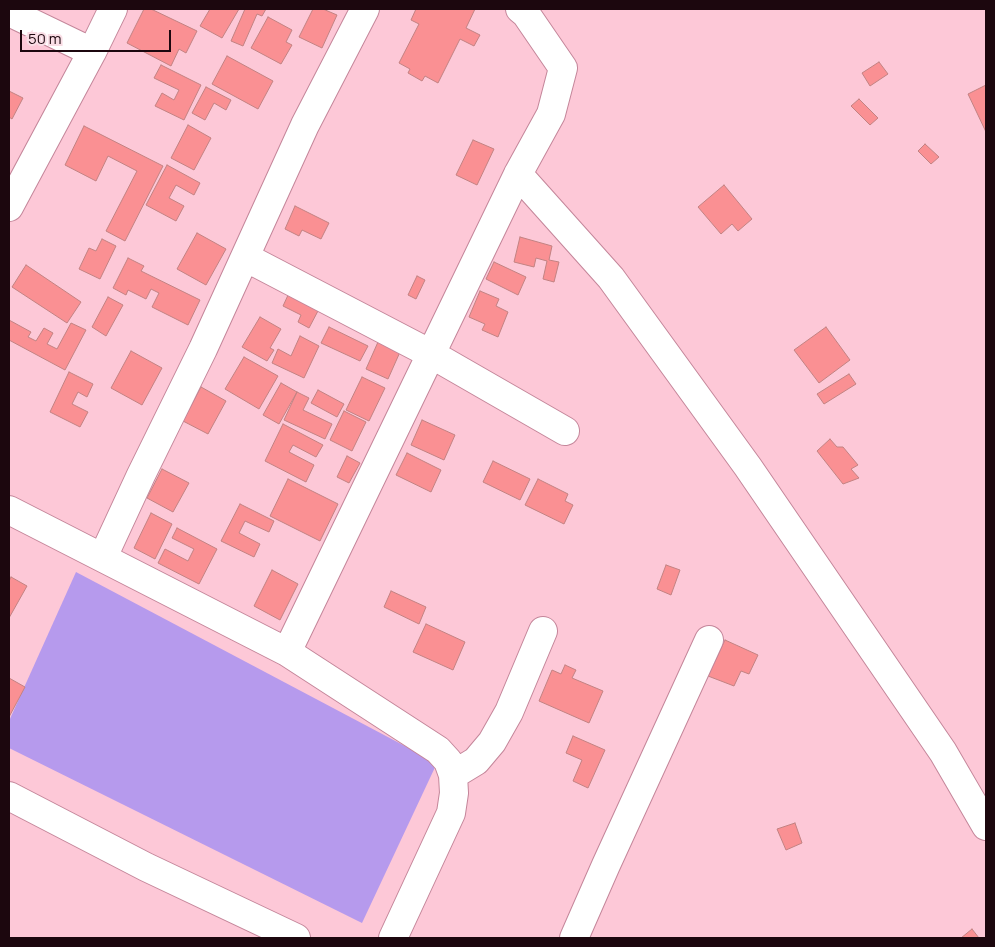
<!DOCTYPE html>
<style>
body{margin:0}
#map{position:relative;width:995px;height:947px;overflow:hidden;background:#fdc8d7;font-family:Manrope,sans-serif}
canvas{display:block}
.frame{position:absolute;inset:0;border:10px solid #1c070e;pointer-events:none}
.scale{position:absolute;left:20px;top:30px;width:151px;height:22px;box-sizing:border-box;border:2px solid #1c070e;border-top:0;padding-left:6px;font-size:15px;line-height:18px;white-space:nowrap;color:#1c070e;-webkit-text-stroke:4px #f9dde5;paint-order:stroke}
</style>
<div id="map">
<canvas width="995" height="947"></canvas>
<div class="frame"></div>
<div class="scale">50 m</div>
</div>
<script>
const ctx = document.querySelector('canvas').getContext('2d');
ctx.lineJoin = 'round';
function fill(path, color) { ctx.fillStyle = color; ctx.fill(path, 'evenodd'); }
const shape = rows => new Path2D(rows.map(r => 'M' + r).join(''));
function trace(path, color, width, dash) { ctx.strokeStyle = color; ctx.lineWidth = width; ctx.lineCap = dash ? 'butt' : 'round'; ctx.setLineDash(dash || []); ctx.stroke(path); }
fill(shape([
 [76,572,437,763,362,923,9,748,9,721]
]), '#b69aed');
const building = shape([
 [144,9,151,9,197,31,186,53,179,49,171,66,127,43,144,9],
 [210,9,239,9,222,38,200,26,210,9],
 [245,9,266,9,262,16,257,14,243,46,231,41,245,9],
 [313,9,323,9,337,15,322,48,299,37,313,9],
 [416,9,475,9,466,28,480,35,474,46,460,39,438,83,425,76,422,81,408,73,410,69,399,63,419,24,411,20,416,9],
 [268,17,292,30,286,42,292,45,281,64,251,48,268,17],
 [227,56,273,81,258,109,212,84,227,56],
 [879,62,888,74,870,86,862,73,879,62],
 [161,65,201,85,184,120,155,106,162,93,174,100,179,90,154,78,161,65],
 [986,85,986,132,968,94,986,85],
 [206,87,231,100,226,110,214,103,205,120,192,113,206,87],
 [9,91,23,98,12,119,9,117,9,91],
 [859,99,878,118,870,125,851,106,859,99],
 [188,125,211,138,194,170,171,158,188,125],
 [84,126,163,166,125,241,106,231,137,171,108,156,96,181,65,165,84,126],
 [473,140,494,149,477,185,456,175,473,140],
 [925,144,939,157,931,164,918,151,925,144],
 [167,165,200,183,194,195,176,185,169,198,184,206,176,221,146,205,167,165],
 [724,185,752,219,738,231,732,224,721,234,698,207,724,185],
 [295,206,329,223,321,239,302,230,299,236,285,229,295,206],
 [197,233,226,249,206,285,177,269,197,233],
 [520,237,552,246,549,260,559,262,554,282,543,279,547,261,536,258,534,267,514,262,520,237],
 [102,239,116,246,100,279,79,269,89,248,96,251,102,239],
 [128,258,144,266,141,271,200,300,188,325,152,307,159,293,151,289,146,299,128,290,126,295,113,288,128,258],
 [494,262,526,277,518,295,486,279,494,262],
 [26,265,81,302,67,323,12,287,26,265],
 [417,276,425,280,416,299,408,295,417,276],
 [480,291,499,299,496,306,508,312,498,337,482,330,485,324,469,317,480,291],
 [289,293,319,309,309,328,298,322,301,315,283,306,289,293],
 [108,297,123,305,106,336,92,327,108,297],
 [260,317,281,329,270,348,274,350,267,361,242,347,260,317],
 [9,320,31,332,28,337,36,341,44,328,53,333,47,344,57,349,71,323,86,330,65,370,9,340,9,320],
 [329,327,368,346,360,361,321,343,329,327],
 [826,327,850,360,819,383,794,350,826,327],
 [382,333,404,343,388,379,366,369,382,333],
 [300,336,319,346,304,378,272,363,278,349,291,356,300,336],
 [131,351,162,368,142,405,111,388,131,351],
 [244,357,278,376,259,409,225,389,244,357],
 [69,372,93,384,87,397,78,392,72,404,88,412,80,427,50,412,69,372],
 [849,374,856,384,824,404,817,394,849,374],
 [362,377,385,388,369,421,346,410,362,377],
 [281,383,297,392,279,424,263,415,281,383],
 [201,387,226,401,208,434,183,421,201,387],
 [318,390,344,404,337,417,311,403,318,390],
 [297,392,309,398,303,410,332,424,325,439,284,420,297,392],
 [344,411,366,422,352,451,330,440,344,411],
 [422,420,455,435,444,460,411,445,422,420],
 [283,424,323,445,316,457,293,445,289,452,314,465,306,482,265,461,283,424],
 [830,439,837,447,843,447,858,465,851,469,859,478,843,484,817,451,830,439],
 [407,453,441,470,431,492,396,475,407,453],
 [347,456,360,463,349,483,337,477,347,456],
 [493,461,530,479,520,500,483,482,493,461],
 [162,469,189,483,173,512,147,498,162,469],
 [288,479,338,504,320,541,270,516,288,479],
 [538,479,568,494,565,501,573,505,564,524,525,505,538,479],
 [240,504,274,521,269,532,245,521,239,533,260,544,254,557,221,541,240,504],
 [151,513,172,524,155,559,134,548,151,513],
 [177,528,217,549,199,584,158,563,165,549,188,561,194,549,172,538,177,528],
 [666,565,680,570,671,595,657,589,666,565],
 [272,570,298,584,280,620,254,606,272,570],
 [11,577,27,586,9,618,9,581,11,577],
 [391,591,426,607,419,624,384,607,391,591],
 [426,624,465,642,453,670,413,652,426,624],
 [725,640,758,655,749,674,741,671,734,686,708,676,725,640],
 [565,665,576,670,572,678,603,691,589,723,539,701,552,670,561,674,565,665],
 [9,678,25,687,9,717,9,678],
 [573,736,605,750,588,788,573,781,582,760,566,753,573,736],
 [795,823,802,843,786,850,777,829,795,823],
 [972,929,979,938,961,938,972,929]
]);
fill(building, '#fa9093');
trace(building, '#c28282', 1);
const minor = shape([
 [9,12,92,52],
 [518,174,611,278,748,467,943,752,986,826],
 [9,207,92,52,113,9],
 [245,257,431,354,565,431],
 [9,510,287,652,438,750,448,761,453,775,454,793,451,813,393,938],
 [103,557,141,475,203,349,305,125,365,9],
 [287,652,518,174,551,114,563,68,526,14,520,9],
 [453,775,476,761,492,742,509,712,543,631],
 [9,796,146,867,296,938],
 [574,938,606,865,709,640]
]);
trace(minor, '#c4869a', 30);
trace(minor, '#fff', 28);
</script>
